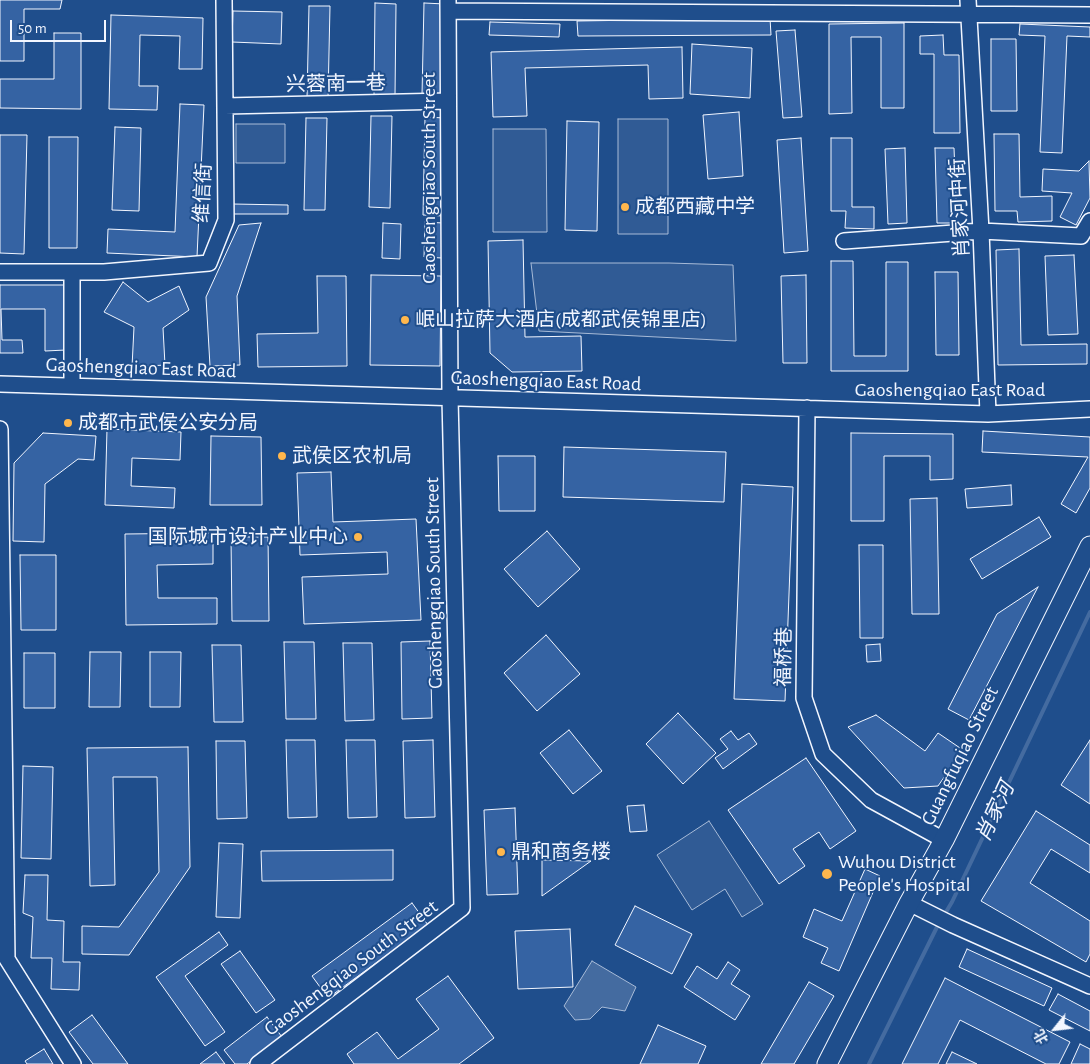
<!DOCTYPE html>
<meta charset="utf-8">
<style>
body{margin:0}
#map{position:relative;width:1090px;height:1064px;overflow:hidden;background:#1f4e8c;font-family:"Alegreya Sans","Noto Sans SC",sans-serif}
canvas{display:block}
.north{position:absolute;left:1030px;top:1004px;width:50px;height:50px;-webkit-text-stroke:4px #1f4e8c;paint-order:stroke;rotate:241deg;font-size:14px;font-weight:700;line-height:20px;text-align:center;color:#f2f6ff}
.north::after{content:'';display:block;margin:auto;width:18px;height:22px;background:#f2f6ff;clip-path:polygon(50% 0,100% 100%,50% 72%,0 100%)}
.scale{position:absolute;left:10px;top:20px;width:96px;height:22px;box-sizing:border-box;border:2px solid #f2f6ff;border-top:0;padding-left:6px;font-size:15px;line-height:18px;white-space:nowrap;color:#f2f6ff;-webkit-text-stroke:4px #1f4e8c;paint-order:stroke}
</style>
<div id="map">
<canvas width="1090" height="1064"></canvas>
<div class="north">北</div>
<div class="scale">50 m</div>
</div>
<script>
const ctx = document.querySelector('canvas').getContext('2d');
ctx.lineJoin = 'round';
function fill(path, color) { ctx.fillStyle = color; ctx.fill(path, 'evenodd'); }
const shape = rows => new Path2D(rows.map(r => 'M' + r).join(''));
function trace(path, color, width, dash) { ctx.strokeStyle = color; ctx.lineWidth = width; ctx.lineCap = dash ? 'butt' : 'round'; ctx.setLineDash(dash || []); ctx.stroke(path); }
function drawText(font, color, halo, rows, align = 'center') {
  ctx.font = font + ' "Alegreya Sans","Noto Sans SC",sans-serif'; ctx.lineWidth = 4; ctx.setLineDash([]); ctx.textBaseline = 'middle'; ctx.strokeStyle = halo; ctx.fillStyle = color; for (const [text, x, y, turn = 0] of rows) {
    ctx.save(); ctx.translate(x, y); ctx.rotate((+turn || 0) * Math.PI / 180); ctx.textAlign = isNaN(turn) ? turn : align; if (halo) ctx.strokeText(text, 0, 0); ctx.fillText(text, 0, 0); ctx.restore();
  }
}
const green = shape([
 [618,119,668,119,668,234,618,234,618,119],
 [236,124,285,124,285,163,236,163,236,124],
 [493,129,546,129,547,232,493,232,493,129],
 [531,263,669,263,733,265,736,341,539,331,531,263],
 [709,821,763,904,742,917,725,889,692,910,657,855,709,821]
]);
fill(green, '#305b95');
trace(green, '#a8bbd7', 1);
const water = shape([
 [592,961,636,987,625,1011,602,1007,590,1019,575,1020,564,1006,592,961]
]);
fill(water, '#446ba0');
trace(water, '#a8bbd7', 1);
trace(shape([
 [943,917,952,902,1090,612],
 [869,1064,939,923]
]), '#446ba0', 4);
const building = shape([
 [0,0,62,0,60,9,24,9,24,61,0,61,0,0],
 [375,3,396,4,395,96,374,95,375,3],
 [424,3,445,4,443,95,422,95,424,3],
 [309,6,330,6,328,98,307,98,309,6],
 [233,11,282,12,281,44,232,42,233,11],
 [111,15,203,18,202,69,179,69,180,36,140,35,139,86,158,86,157,110,109,109,111,15],
 [770,18,771,35,578,36,577,21,770,18],
 [490,22,560,24,559,37,489,35,490,22],
 [904,23,904,108,881,108,881,37,851,37,852,113,829,114,829,24,904,23],
 [1020,24,1090,27,1090,37,1067,36,1062,153,1040,152,1045,36,1019,35,1020,24],
 [795,30,802,117,783,118,776,31,795,30],
 [54,33,81,33,81,109,0,108,0,79,54,79,54,33],
 [943,35,944,55,959,55,960,133,934,133,934,54,920,54,920,36,943,35],
 [991,39,1016,39,1017,111,991,111,991,39],
 [692,44,752,48,750,98,690,94,692,44],
 [682,47,683,98,649,99,648,65,525,68,527,116,493,117,491,52,682,47],
 [180,104,204,105,197,257,107,253,108,229,175,232,180,104],
 [739,112,743,176,708,179,703,115,739,112],
 [371,116,392,116,390,208,369,207,371,116],
 [425,117,445,118,443,216,423,215,425,117],
 [306,118,327,118,325,210,304,210,306,118],
 [567,121,599,122,597,231,565,230,567,121],
 [115,127,141,128,139,211,112,210,115,127],
 [994,134,1019,134,1020,197,1052,196,1052,221,1018,222,1017,211,995,211,994,134],
 [0,135,27,135,24,254,0,253,0,135],
 [49,137,78,137,77,248,49,248,49,137],
 [801,138,808,251,784,253,777,140,801,138],
 [831,138,852,138,852,207,874,207,874,229,845,228,846,211,831,211,831,138],
 [905,148,907,223,888,224,885,149,905,148],
 [935,148,954,148,957,223,937,223,935,148],
 [1089,161,1090,198,1076,225,1060,217,1072,193,1042,191,1043,169,1079,171,1089,161],
 [232,204,288,205,288,214,231,214,232,204],
 [425,222,443,223,442,258,424,257,425,222],
 [261,223,237,296,240,365,210,366,206,297,239,225,261,223],
 [383,223,401,224,400,259,382,258,383,223],
 [523,240,525,337,581,336,582,371,512,372,490,353,488,241,523,240],
 [1019,249,1021,345,1087,344,1087,364,998,365,996,250,1019,249],
 [1074,255,1078,334,1048,335,1045,256,1074,255],
 [831,261,853,261,854,356,886,356,886,262,908,262,908,371,831,371,831,261],
 [935,272,958,272,959,355,936,355,935,272],
 [371,275,441,276,440,366,370,365,371,275],
 [806,275,807,363,783,363,781,276,806,275],
 [317,276,346,276,347,366,258,367,257,334,318,333,317,276],
 [123,282,148,302,179,286,189,310,163,328,165,365,132,367,134,327,104,312,123,282],
 [0,285,66,285,66,350,45,351,45,309,1,309,2,340,22,340,23,353,0,353,0,285],
 [107,429,181,432,180,460,132,458,131,486,175,488,174,508,105,505,107,429],
 [983,431,1090,437,1090,488,1076,513,1061,504,1088,457,982,452,983,431],
 [43,433,96,436,94,460,78,459,45,484,44,542,13,541,14,463,43,433],
 [851,433,953,434,953,479,930,480,930,456,884,456,884,521,851,521,851,433],
 [211,436,261,437,262,505,210,505,211,436],
 [564,447,726,452,724,502,563,497,564,447],
 [498,456,535,456,535,511,499,511,498,456],
 [331,472,333,522,416,519,421,620,304,624,302,577,388,574,387,552,300,555,297,473,331,472],
 [742,484,793,487,785,701,734,699,742,484],
 [1011,485,1012,505,967,508,965,489,1011,485],
 [937,498,939,614,912,614,910,499,937,498],
 [1039,517,1051,537,982,579,970,559,1039,517],
 [547,531,580,569,538,607,504,569,547,531],
 [213,533,213,564,157,565,158,598,217,598,217,624,126,625,125,534,213,533],
 [231,537,268,537,269,621,232,621,231,537],
 [859,545,883,545,883,638,860,638,859,545],
 [20,555,56,555,56,630,21,630,20,555],
 [1038,587,969,720,948,709,997,614,1038,587],
 [546,635,580,674,537,711,504,673,546,635],
 [430,641,432,718,402,719,401,642,430,641],
 [284,642,314,642,316,719,286,719,284,642],
 [343,643,372,643,374,720,345,721,343,643],
 [880,644,881,661,867,662,866,645,880,644],
 [212,645,241,645,243,722,214,722,212,645],
 [90,652,121,652,120,707,89,707,90,652],
 [150,652,181,652,180,707,150,707,150,652],
 [24,653,55,653,55,708,24,708,24,653],
 [678,713,716,753,683,784,646,744,678,713],
 [876,715,925,751,938,733,963,750,938,786,904,788,848,727,876,715],
 [569,730,602,771,573,794,540,753,569,730],
 [731,731,738,740,749,733,757,744,723,769,715,758,728,749,720,739,731,731],
 [286,740,315,740,317,817,288,818,286,740],
 [346,740,375,740,377,817,348,818,346,740],
 [433,740,435,817,405,818,403,741,433,740],
 [1090,740,1090,804,1061,785,1090,740],
 [216,741,245,741,247,818,217,819,216,741],
 [188,747,190,867,129,955,82,954,82,926,119,927,159,872,157,777,113,777,115,885,90,886,87,748,188,747],
 [806,758,856,831,830,849,819,832,793,849,805,866,779,884,728,810,806,758],
 [23,766,53,767,51,859,21,858,23,766],
 [644,805,647,831,630,832,627,806,644,805],
 [515,808,518,894,487,895,484,810,515,808],
 [1036,811,1090,845,1090,873,1051,849,1030,883,1090,921,1090,954,1086,962,981,901,1036,811],
 [219,843,243,844,240,918,216,917,219,843],
 [393,850,393,880,262,881,261,851,393,850],
 [542,860,591,861,542,896,542,860],
 [865,869,880,876,839,971,821,963,828,948,803,937,814,909,842,921,865,869],
 [25,875,48,875,47,920,64,921,63,962,80,962,79,990,51,989,52,958,31,958,33,917,23,913,25,875],
 [412,903,428,925,328,998,312,976,412,903],
 [635,906,692,934,672,974,615,945,635,906],
 [570,929,573,987,518,989,515,931,570,929],
 [219,932,228,945,185,976,225,1032,205,1046,156,977,219,932],
 [967,949,1052,988,1044,1006,959,967,967,949],
 [240,951,275,1000,256,1013,221,964,240,951],
 [728,962,740,970,731,984,750,996,735,1020,684,987,697,966,717,979,728,962],
 [448,976,494,1038,459,1064,354,1064,347,1054,377,1032,398,1059,439,1029,416,999,448,976],
 [945,978,1070,1042,1059,1064,1046,1064,960,1020,938,1064,902,1064,945,978],
 [809,982,834,996,794,1064,761,1064,809,982],
 [1058,994,1090,1011,1090,1031,1049,1010,1058,994],
 [92,1015,128,1064,93,1064,69,1032,92,1015],
 [267,1017,282,1037,247,1064,235,1064,224,1050,267,1017],
 [658,1025,706,1046,698,1064,640,1064,658,1025],
 [1080,1044,1090,1049,1090,1064,1071,1064,1080,1044],
 [44,1049,53,1064,27,1064,25,1061,44,1049],
 [216,1052,225,1064,200,1064,216,1052],
 [952,1052,977,1064,946,1064,952,1052]
]);
fill(building, '#3563a3');
trace(building, '#f2f6ff', 1);
const minor = shape([
 [968,0,981,231,988,414],
 [448,11,1090,15],
 [225,106,448,101],
 [844,241,981,231,1081,236,1090,221],
 [0,272,104,272,209,263,226,220,224,0],
 [0,384,988,414,1090,409],
 [72,386,72,272],
 [807,408,804,698,823,754,871,800,944,840],
 [0,429,7,959,73,1064],
 [909,903,953,925,1090,986],
 [258,1064,462,908,450,398,448,0]
]);
const major = shape([
 [827,1064,909,903,944,840,1090,546]
]);
trace(minor, '#f2f6ff', 18);
trace(major, '#f2f6ff', 21);
trace(minor, '#1f4e8c', 15);
trace(major, '#1f4e8c', 19);
for (const [x, y, r, color] of [
 [625,207,5,"#ffb74d"],
 [405,320,5,"#ffb74d"],
 [68,423,5,"#ffb74d"],
 [282,456,5,"#ffb74d"],
 [358,537,5,"#ffb74d"],
 [501,852,5,"#ffb74d"],
 [827,874,6,"#ffb74d"]
]) { const dot = new Path2D(); dot.arc(x, y, r, 0, 2 * Math.PI); ctx.fillStyle = color; ctx.fill(dot); trace(dot, '#1f4e8c', 2); }
drawText('20px', '#f2f6ff', '#1f4e8c', [
 ["兴蓉南一巷",336,84,-1],
 ["Gaoshengqiao South Street",429,178,-90],
 ["维信街",203,193,-87],
 ["肖家河中街",960,208,-93],
 ["Gaoshengqiao East Road",141,368,2],
 ["Gaoshengqiao East Road",546,381,2],
 ["Gaoshengqiao East Road",950,390],
 ["Gaoshengqiao South Street",434,583,-91],
 ["福桥巷",784,657,-89],
 ["Guangfuqiao Street",960,756,-64],
 ["Gaoshengqiao South Street",351,968,-37]
]);
drawText('20px', '#f2f6ff', '#1f4e8c', [
 ["成都西藏中学",635,207],
 ["岷山拉萨大酒店(成都武侯锦里店)",415,320],
 ["成都市武侯公安分局",78,423],
 ["武侯区农机局",292,456],
 ["国际城市设计产业中心",348,537,"right"],
 ["鼎和商务楼",511,852],
 ["Wuhou District",838,862],
 ["People's Hospital",838,885]
], 'left');
drawText('italic 21px', '#f2f6ff', '#1f4e8c', [
 ["肖家河",995,812,-65]
]);
</script>
